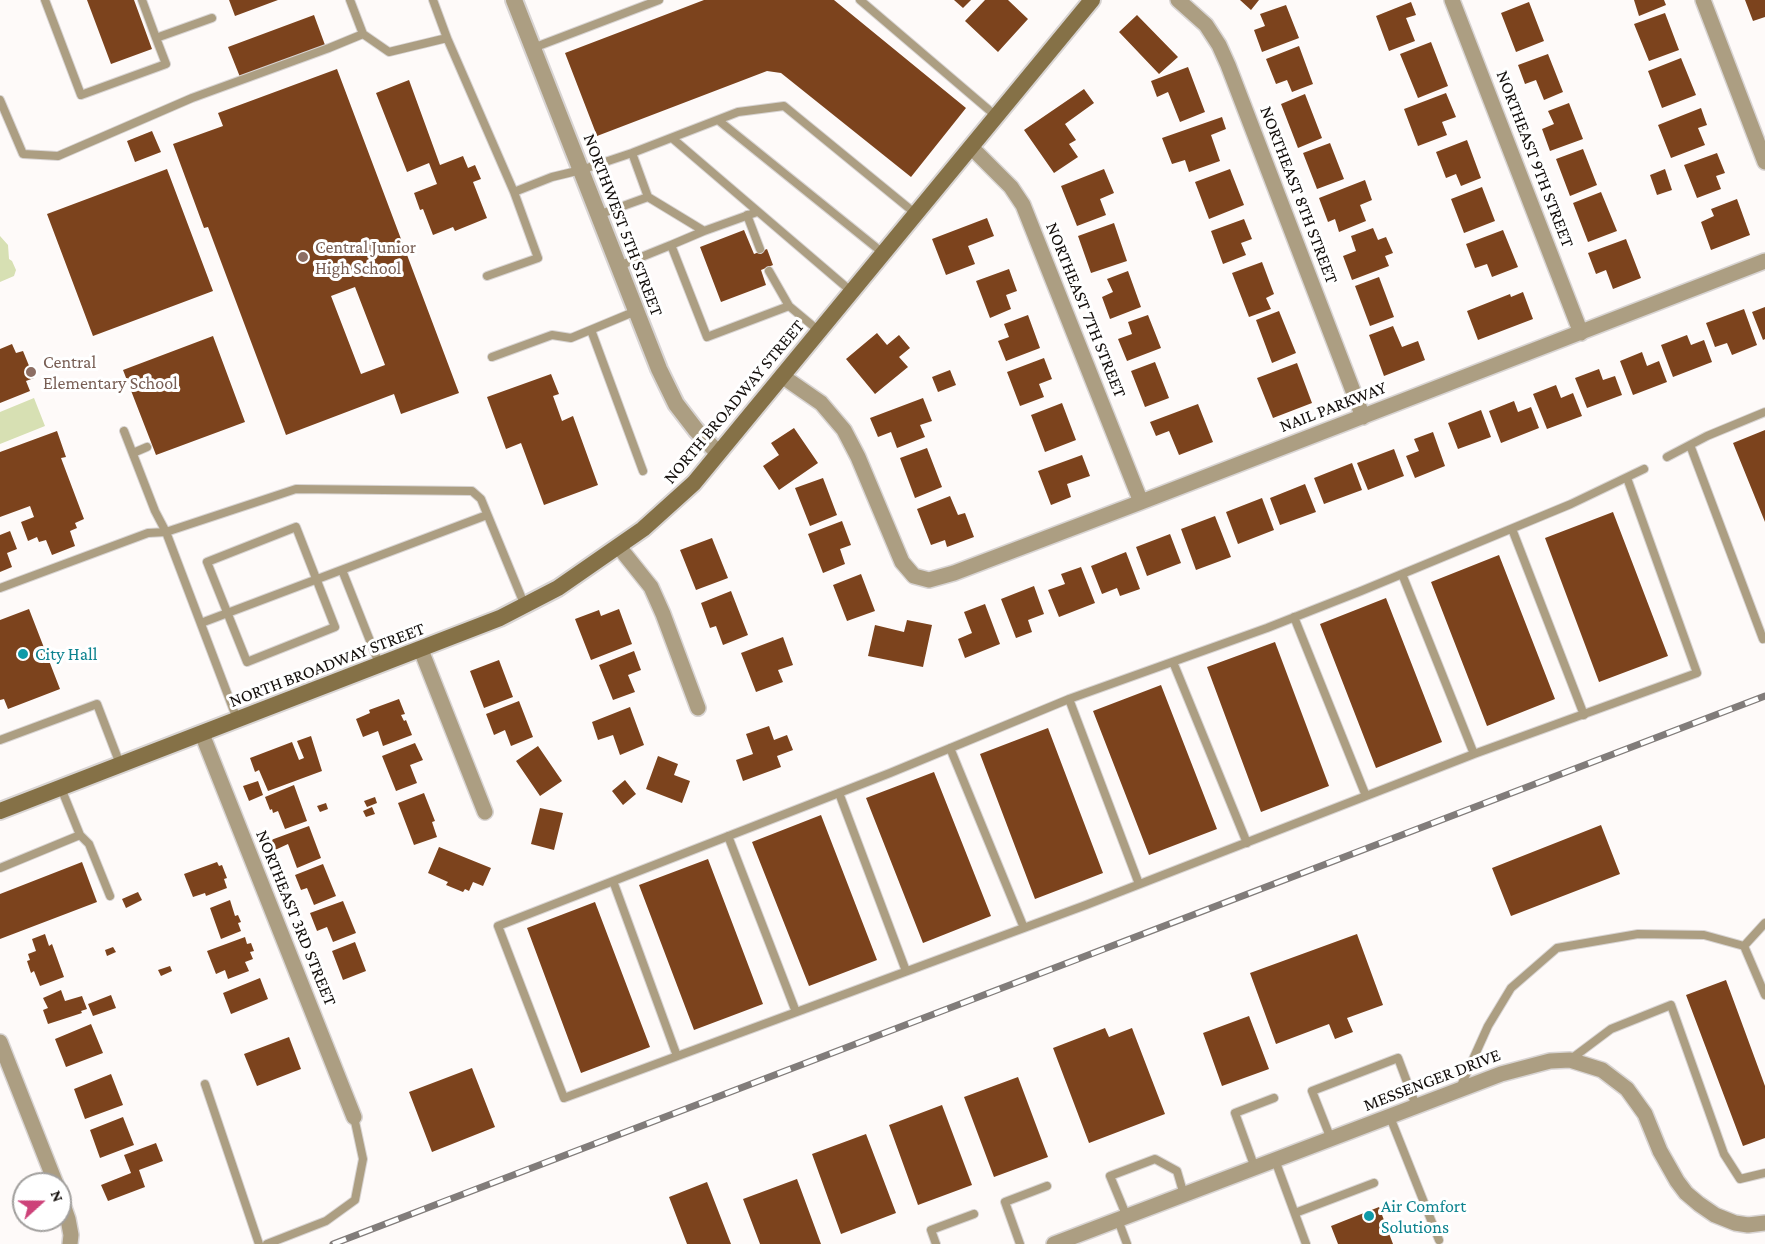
<!DOCTYPE html>
<style>
body{margin:0}
#map{position:relative;width:1765px;height:1244px;overflow:hidden;background:#fefaf9;font-family:"Crimson Pro",serif}
canvas{display:block}
.north{position:absolute;left:12px;top:1172px;width:60px;height:60px;box-sizing:border-box;background:#fff;border:2px solid #a19f9d;border-radius:50%;rotate:69deg;font-size:16px;font-weight:700;line-height:24px;text-align:center;color:#130e0b}
.north::after{content:'';display:block;margin:auto;width:21px;height:27px;background:#cd4279;clip-path:polygon(50% 0,100% 100%,50% 72%,0 100%)}
</style>
<div id="map">
<canvas width="1765" height="1244"></canvas>
<div class="north">N</div>
</div>
<script>
const ctx = document.querySelector('canvas').getContext('2d');
ctx.lineJoin = 'round';
function fill(path, color) { ctx.fillStyle = color; ctx.fill(path, 'evenodd'); }
const shape = rows => new Path2D(rows.map(r => 'M' + r).join(''));
function trace(path, color, width, dash) { ctx.strokeStyle = color; ctx.lineWidth = width; ctx.lineCap = dash ? 'butt' : 'round'; ctx.setLineDash(dash || []); ctx.stroke(path); }
function drawText(font, color, halo, rows, align = 'center') {
  ctx.font = font + ' "Crimson Pro",serif'; ctx.lineWidth = 6; ctx.setLineDash([]); ctx.textBaseline = 'middle'; ctx.strokeStyle = halo; ctx.fillStyle = color; for (const [text, x, y, turn = 0] of rows) {
    ctx.save(); ctx.translate(x, y); ctx.rotate((+turn || 0) * Math.PI / 180); ctx.textAlign = isNaN(turn) ? turn : align; if (halo) ctx.strokeText(text, 0, 0); ctx.fillText(text, 0, 0); ctx.restore();
  }
}
fill(shape([
 [0,236,8,245,9,259,12,261,16,270,14,276,0,282],
 [34,398,45,426,0,444,0,412]
]), '#d7e0b3');
fill(shape([
 [87,0,134,0,152,49,111,64],
 [229,0,278,0,235,16],
 [704,0,834,0,966,108,911,177,781,73,767,71,597,136,565,53],
 [954,0,971,0,963,8],
 [985,0,1008,0,1028,19,998,52,965,21],
 [1240,0,1259,0,1251,10],
 [1634,0,1664,0,1666,5,1639,16],
 [1745,0,1765,0,1765,17,1753,21],
 [1411,2,1416,15,1406,18,1415,41,1389,51,1376,16],
 [1529,2,1544,41,1516,52,1501,13],
 [1286,5,1299,38,1262,52,1254,30,1265,26,1260,14],
 [1665,13,1679,50,1649,61,1634,24],
 [314,15,325,45,240,77,228,47],
 [1137,15,1178,57,1159,74,1119,32],
 [1431,42,1448,86,1418,98,1400,54],
 [1299,46,1313,84,1292,92,1287,80,1276,84,1266,59],
 [1548,54,1563,92,1544,100,1536,80,1525,84,1518,65],
 [1681,58,1696,95,1662,108,1648,71],
 [1188,67,1205,112,1180,122,1168,92,1157,97,1151,81],
 [337,69,459,393,401,414,394,394,286,435,208,227,204,228,173,144,223,126,218,113],
 [355,287,385,365,361,374,331,296],
 [409,80,440,165,463,156,468,168,475,165,481,179,473,182,487,218,455,231,453,227,433,235,423,209,420,210,414,193,437,184,429,163,407,172,376,93],
 [1084,89,1094,103,1065,124,1076,140,1069,144,1078,157,1054,173,1024,130],
 [1446,93,1456,117,1442,122,1447,135,1418,146,1404,109],
 [1305,94,1322,138,1298,148,1281,104],
 [1569,103,1583,139,1550,151,1542,129,1554,124,1548,111],
 [1701,108,1707,125,1698,128,1705,145,1671,158,1658,125],
 [1222,117,1226,129,1211,135,1220,161,1189,172,1185,160,1172,164,1162,138],
 [152,131,161,152,135,162,127,141],
 [1467,140,1481,178,1461,186,1456,174,1446,178,1436,152],
 [1330,143,1344,179,1317,189,1303,153],
 [1583,149,1597,185,1570,196,1556,159],
 [1717,153,1725,173,1716,176,1721,189,1697,198,1684,165],
 [167,169,213,291,93,336,47,214],
 [1104,169,1114,193,1100,199,1106,215,1077,226,1061,186],
 [1230,169,1244,205,1209,219,1195,182],
 [1665,169,1672,190,1657,195,1650,175],
 [1365,180,1372,200,1360,205,1366,221,1339,232,1335,219,1328,222,1319,198],
 [1482,187,1495,221,1464,233,1451,199],
 [1601,192,1617,231,1588,242,1573,203],
 [1737,199,1750,235,1711,250,1701,222,1714,216,1711,209],
 [987,218,994,236,968,246,975,264,946,275,932,239],
 [1244,219,1252,239,1241,243,1246,255,1223,264,1211,231],
 [1114,223,1127,261,1091,273,1078,236],
 [1373,228,1378,240,1386,237,1393,253,1385,256,1389,266,1352,280,1343,256,1356,251,1351,236],
 [744,230,754,254,767,249,773,265,761,270,766,285,721,302,700,247],
 [1503,230,1518,267,1492,277,1487,264,1475,268,1466,244],
 [1626,239,1641,278,1613,289,1606,270,1596,274,1588,253],
 [1262,262,1274,294,1266,298,1271,309,1249,317,1232,273],
 [1009,269,1017,291,1006,295,1011,309,990,318,976,281],
 [1128,271,1141,307,1110,319,1102,297,1113,292,1107,279],
 [1379,277,1394,317,1370,326,1355,286],
 [1523,292,1533,319,1478,340,1467,311,1510,294,1511,297],
 [1765,307,1765,339,1763,340,1752,312],
 [1744,309,1757,345,1732,355,1727,343,1715,347,1706,323],
 [1279,311,1296,353,1272,363,1256,320],
 [1028,315,1040,348,1006,361,998,341,1009,337,1004,324],
 [1148,315,1161,348,1127,361,1118,339,1132,334,1128,322],
 [1393,326,1402,347,1418,341,1425,360,1384,376,1369,335],
 [877,333,887,345,899,335,910,348,899,357,908,367,875,394,846,359],
 [1687,335,1691,345,1704,340,1712,362,1673,377,1661,345],
 [213,336,245,422,156,455,123,370],
 [12,344,16,353,23,351,34,378,26,381,30,391,0,403,0,349],
 [1642,352,1647,366,1659,361,1667,382,1633,395,1620,361],
 [1044,358,1052,379,1039,384,1044,397,1020,406,1007,372],
 [1155,362,1169,398,1145,407,1131,371],
 [1297,363,1312,403,1273,418,1257,378],
 [1599,369,1603,380,1615,376,1622,395,1587,408,1575,378],
 [950,370,956,385,938,392,932,377],
 [551,374,559,394,553,396,562,421,573,416,598,485,544,505,521,443,506,449,487,397],
 [1556,385,1561,398,1573,393,1582,416,1547,429,1533,394],
 [923,398,932,421,920,425,925,437,897,448,891,432,878,437,870,418],
 [1514,401,1518,412,1531,407,1539,428,1501,443,1489,411],
 [1062,403,1076,440,1045,452,1031,415],
 [1198,404,1213,442,1179,455,1169,431,1156,436,1150,422],
 [1481,410,1491,437,1458,449,1448,423],
 [794,428,818,463,779,490,763,466,779,455,771,443],
 [1765,430,1765,522,1733,443],
 [57,431,66,457,61,458,84,519,75,523,77,528,70,531,75,546,52,555,46,540,39,542,37,537,28,541,21,522,34,517,30,506,0,517,0,452],
 [1433,432,1445,466,1415,478,1406,456,1419,451,1414,439],
 [927,448,942,487,915,498,900,458],
 [1394,449,1404,476,1368,490,1357,463],
 [1082,455,1090,476,1067,484,1071,497,1051,505,1038,471],
 [1352,463,1362,490,1324,504,1314,478],
 [823,478,837,515,810,526,795,488],
 [1305,484,1316,512,1280,525,1270,498],
 [950,496,958,515,965,513,974,537,947,547,945,540,931,545,917,509],
 [1262,498,1274,530,1238,544,1226,512],
 [1613,512,1668,656,1599,682,1545,538],
 [1215,516,1231,557,1196,570,1181,529],
 [842,521,851,545,840,549,845,564,823,573,808,534],
 [10,531,17,549,7,553,12,567,0,572,0,535],
 [1170,534,1181,563,1147,576,1136,547],
 [712,538,728,578,696,590,680,550],
 [1126,552,1140,589,1120,596,1117,588,1102,594,1091,566],
 [1499,555,1555,699,1487,726,1431,582],
 [1081,567,1095,603,1059,617,1048,590,1065,584,1061,574],
 [861,574,875,611,847,621,833,585],
 [1034,586,1044,614,1028,620,1032,632,1016,638,1001,599],
 [731,591,748,635,723,645,716,626,710,628,701,603],
 [1386,598,1442,742,1376,768,1320,624],
 [985,604,1000,644,965,658,958,639,972,633,964,612],
 [29,609,60,689,8,709,4,699,0,700,0,620],
 [619,609,632,644,591,660,575,619,599,610,601,616],
 [907,620,932,625,923,667,868,656,875,625,904,632],
 [783,637,793,665,778,670,783,682,756,692,741,653],
 [1275,642,1329,786,1261,812,1207,667],
 [634,651,641,670,628,675,635,692,613,700,599,665],
 [499,660,513,697,484,708,470,671],
 [1161,685,1217,829,1149,855,1093,711],
 [399,699,405,714,401,715,404,721,406,720,412,735,383,746,378,731,363,737,356,719,370,713,369,710],
 [519,701,533,737,511,746,505,730,494,735,486,714],
 [630,707,644,745,620,755,613,735,598,740,592,722],
 [769,726,774,740,787,735,793,750,777,756,781,767,743,781,736,760,753,754,746,734],
 [1048,728,1103,873,1035,899,980,754],
 [311,736,322,771,268,791,259,770,255,772,250,758,292,742,299,760,304,758,297,741],
 [415,743,423,760,410,765,417,783,396,791,382,756],
 [538,746,562,781,540,796,516,761],
 [658,756,678,764,674,775,690,781,682,803,646,789],
 [934,772,991,916,923,943,866,798],
 [625,780,636,794,623,805,612,791],
 [258,781,263,795,249,801,243,786],
 [294,785,307,821,285,829,278,811,273,813,272,809,270,810,265,797],
 [424,793,435,821,432,822,437,837,414,845,398,803],
 [375,797,377,803,367,807,364,801],
 [326,803,328,809,320,812,317,806],
 [372,807,375,814,366,817,363,811],
 [540,808,563,813,554,850,531,844],
 [821,815,877,960,809,986,752,842],
 [1601,825,1620,874,1511,916,1492,868],
 [309,826,321,858,297,868,288,844,275,850,271,840],
 [439,847,491,868,483,886,473,882,469,891,465,889,463,892,446,885,448,882,428,873],
 [708,859,763,1004,694,1030,639,885],
 [82,862,97,902,0,939,0,894],
 [217,862,219,866,222,865,227,878,224,879,227,888,206,896,205,893,193,897,184,874],
 [323,864,336,896,314,905,307,888,301,890,295,875],
 [138,892,142,900,126,908,122,899],
 [230,900,235,916,238,915,241,922,238,923,241,931,221,939,210,908],
 [343,901,356,933,333,942,327,927,317,931,310,913],
 [595,902,650,1047,581,1073,527,928],
 [45,934,49,946,52,944,64,977,40,986,34,971,31,973,27,961,30,960,28,954,36,951,32,939],
 [1357,934,1383,1005,1347,1018,1353,1032,1335,1039,1329,1024,1276,1044,1250,973],
 [245,937,247,944,251,943,254,951,250,952,253,959,245,962,249,971,228,979,225,970,216,974,207,951],
 [355,942,366,971,343,980,332,951],
 [113,947,116,952,107,956,105,950],
 [170,966,172,971,161,976,158,970],
 [260,978,268,999,231,1014,223,993],
 [1726,980,1765,1086,1765,1138,1743,1146,1686,995],
 [61,990,65,1001,82,996,87,1009,81,1011,82,1013,48,1024,43,1010,48,1008,43,998],
 [111,995,116,1008,93,1016,88,1004],
 [1249,1016,1269,1069,1222,1086,1203,1033],
 [91,1024,103,1053,66,1067,55,1039],
 [1105,1028,1109,1037,1132,1028,1165,1114,1089,1143,1053,1048],
 [289,1037,301,1069,257,1086,244,1054],
 [472,1068,495,1127,432,1152,409,1092],
 [111,1074,123,1105,85,1119,74,1089],
 [1018,1077,1048,1157,994,1177,964,1097],
 [942,1105,972,1185,918,1205,889,1125],
 [123,1117,134,1145,100,1158,90,1130],
 [866,1134,896,1213,841,1234,812,1154],
 [156,1143,163,1161,139,1170,145,1187,108,1201,101,1185,131,1173,124,1155],
 [797,1179,821,1244,760,1244,743,1199],
 [707,1182,731,1244,687,1244,669,1197],
 [1379,1207,1393,1244,1338,1244,1331,1226]
]), '#7c431d');
const service = shape([
 [45,0,81,95,166,64,156,38],
 [142,0,156,38,212,18],
 [350,0,363,34,389,52,447,38,514,192,552,177,581,170,632,153,738,112,784,106,916,214],
 [433,0,447,38],
 [860,0,996,116],
 [533,48,659,0],
 [0,100,23,154,58,156,192,98,329,48,363,34],
 [718,120,883,253],
 [672,138,852,292],
 [648,197,704,231,671,245],
 [598,215,648,197,632,153],
 [747,215,760,249],
 [704,231,757,212],
 [619,266,671,245,707,337,789,306],
 [769,271,789,306,819,331],
 [487,276,538,258,514,192],
 [591,330,643,471],
 [492,357,552,335,571,338,636,311],
 [1690,445,1763,639],
 [133,453,147,447],
 [1667,457,1707,436,1765,412],
 [1627,478,1697,673,1474,754,1086,905,564,1098,498,926,890,773,1069,699,1267,628,1361,591,1571,504,1644,469],
 [296,527,335,627,247,662,207,562,296,527],
 [1512,529,1584,715],
 [342,570,380,666],
 [1402,574,1474,754],
 [0,588,148,533,166,532,155,511,124,431],
 [1294,617,1366,796],
 [201,623,487,515],
 [1173,662,1247,843],
 [1069,699,1139,884],
 [237,719,166,532,296,489,472,491,481,499,525,606],
 [0,740,97,704,120,764],
 [950,748,1024,928],
 [839,793,906,971],
 [80,835,89,844,110,896],
 [728,836,796,1012],
 [0,868,80,835,61,788],
 [613,881,677,1056],
 [1744,946,1765,923],
 [1571,1059,1611,1029,1671,1005,1724,1154,1740,1179,1765,1173],
 [205,1084,259,1244],
 [1460,1088,1488,1026,1511,988,1557,948,1638,934,1704,935,1744,946,1765,995],
 [1390,1117,1439,1240],
 [1331,1139,1312,1091,1398,1058,1416,1106],
 [1275,1160,1306,1244],
 [1255,1168,1235,1113,1274,1098],
 [1295,1213,1374,1183],
 [1127,1217,1110,1176,1155,1159,1177,1171,1184,1195],
 [1118,1220,1127,1244],
 [267,1244,326,1221,355,1200,363,1159,354,1117],
 [936,1244,931,1230,974,1214],
 [1020,1244,1005,1202,1047,1186]
]);
const minor = shape([
 [1178,0,1206,25,1219,45,1228,65,1363,417],
 [1452,0,1581,333],
 [1703,0,1765,162],
 [971,147,1011,187,1023,205,1141,502],
 [782,376,821,403,844,430,858,457,902,562,914,576,929,580,954,573,1141,502,1765,261],
 [619,547,651,587,663,614,698,708],
 [421,650,485,812],
 [202,734,354,1117],
 [0,1042,56,1184],
 [60,1196,68,1219,71,1235,70,1244],
 [1054,1244,1501,1074,1550,1061,1570,1060,1602,1070,1627,1089,1645,1114,1660,1151,1677,1181,1686,1193,1699,1204,1715,1215,1735,1223,1748,1225,1765,1223]
]);
const tertiary = shape([
 [514,0,659,369,676,404,696,430,718,453]
]);
const secondary = shape([
 [0,811,500,618,558,588,643,529,694,483,1092,0]
]);
trace(service, '#d8d4d3', 10);
trace(minor, '#d8d4d3', 18);
trace(tertiary, '#d8d4d3', 20);
trace(secondary, '#d8d4d3', 20);
trace(service, '#ac9e82', 8);
trace(minor, '#ac9e82', 15);
trace(tertiary, '#ac9e82', 16);
trace(secondary, '#857147', 16);
const rail = shape([
 [333,1244,1765,696]
]);
trace(rail, '#817c7a', 7);
trace(rail, '#fff', 4.5, [14]);
for (const [x, y, r, color] of [
 [303,257,6,"#8d6e63"],
 [31,372,6,"#8d6e63"],
 [23,654,6,"#0f9aa8"],
 [1369,1216,6,"#0f9aa8"]
]) { const dot = new Path2D(); dot.arc(x, y, r, 0, 2 * Math.PI); ctx.fillStyle = color; ctx.fill(dot); trace(dot, '#fff', 2); }
drawText('18px', '#130e0b', '#fff', [
 ["NORTHEAST 9TH STREET",1535,159,69],
 ["NORTHEAST 8TH STREET",1299,195,69],
 ["NORTHWEST 5TH STREET",623,225,69],
 ["NORTHEAST 7TH STREET",1086,310,68],
 ["NORTH BROADWAY STREET",734,402,-50],
 ["NAIL PARKWAY",1333,407,-21],
 ["NORTH BROADWAY STREET",327,665,-21],
 ["NORTHEAST 3RD STREET",296,918,68],
 ["MESSENGER DRIVE",1432,1080,-21]
]);
drawText('18px', '#785e54', '#fff', [
 ["Central Junior",315,247],
 ["High School",315,268],
 ["Central",43,362],
 ["Elementary School",43,383]
], 'left');
drawText('18px', '#0d838f', '#fff', [
 ["City Hall",35,654],
 ["Air Comfort",1381,1206],
 ["Solutions",1381,1227]
], 'left');
</script>
